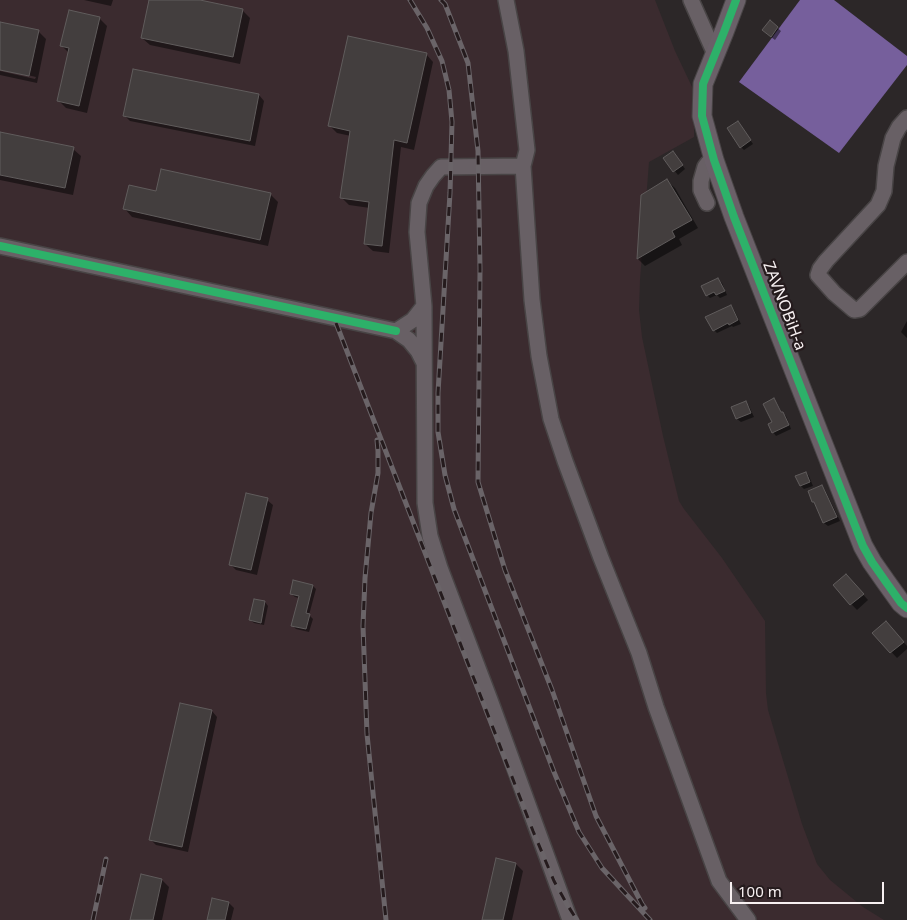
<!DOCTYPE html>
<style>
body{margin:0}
#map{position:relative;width:907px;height:920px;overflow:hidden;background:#2c2728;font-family:"Noto Sans",sans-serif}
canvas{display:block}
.scale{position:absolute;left:730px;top:882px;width:154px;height:22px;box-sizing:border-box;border:2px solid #f7f0f1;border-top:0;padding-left:6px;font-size:15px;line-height:18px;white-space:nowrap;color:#f7f0f1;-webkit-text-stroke:4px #251b1d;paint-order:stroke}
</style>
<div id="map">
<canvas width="907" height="920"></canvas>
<div class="scale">100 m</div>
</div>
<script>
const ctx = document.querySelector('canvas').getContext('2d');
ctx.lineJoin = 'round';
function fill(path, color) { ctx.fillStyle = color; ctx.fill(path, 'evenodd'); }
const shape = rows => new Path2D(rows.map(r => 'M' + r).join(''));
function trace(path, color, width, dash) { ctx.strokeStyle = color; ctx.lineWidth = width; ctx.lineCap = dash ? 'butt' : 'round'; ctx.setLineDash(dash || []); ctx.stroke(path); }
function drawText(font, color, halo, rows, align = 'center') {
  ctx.font = font + ' "Noto Sans",sans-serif'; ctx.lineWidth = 4.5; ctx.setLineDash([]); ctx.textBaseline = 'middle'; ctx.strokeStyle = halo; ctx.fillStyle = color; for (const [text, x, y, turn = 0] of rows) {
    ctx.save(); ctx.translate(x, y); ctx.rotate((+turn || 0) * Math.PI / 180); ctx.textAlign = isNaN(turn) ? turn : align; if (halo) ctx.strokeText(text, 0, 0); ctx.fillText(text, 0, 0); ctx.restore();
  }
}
fill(shape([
 [0,0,655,0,675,51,694,91,694,137,649,162,640,280,639,310,642,337,663,436,679,501,684,509,722,558,765,621,766,693,768,710,802,824,817,864,830,880,863,907,884,920,0,920]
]), '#3b2b2f');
fill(shape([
 [800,0,834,0,907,56,907,65,839,153,739,82]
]), '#765f9c');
fill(shape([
 [84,0,113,0,111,6],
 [150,0,194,0,242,10,250,18,240,64,150,45,142,38],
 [99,18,107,26,87,113,66,108,58,100,69,53,62,46],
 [770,22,781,31,775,40,767,34],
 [0,23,39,32,46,39,37,83,0,75,0,71,35,79,36,77,0,69],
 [426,54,433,62,414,150,401,147,389,253,373,251,365,244,370,208,349,205,342,198,351,136,337,133,330,126],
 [259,95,264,101,255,146,130,121,125,116],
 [738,122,753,144,744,150,741,147],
 [0,134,73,149,81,156,73,195,0,180],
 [676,156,685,169,678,175,665,159],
 [667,181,675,188,698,228,679,239,682,245,645,266,638,259,642,196],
 [157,193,270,194,278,202,268,246,132,217,125,209],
 [718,280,722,283,727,295,720,298,717,295,710,298,707,295],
 [731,307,734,310,741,324,733,327,732,326,717,333,714,330],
 [907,321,907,338,901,332],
 [774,400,777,403,782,413,786,416,791,429,776,436,773,432],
 [746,403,749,406,754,417,741,422,737,419,733,408],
 [806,473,809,476,813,486,804,489,801,486],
 [822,486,825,490,840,521,828,526,824,523,817,505,813,501],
 [267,500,273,505,257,575,236,570,231,565],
 [851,581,868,600,857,610,834,586],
 [313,586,316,589,309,615,313,619,309,632,296,629,293,626,299,598,295,597,291,594],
 [265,602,268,606,264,625,254,623,250,620],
 [891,628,907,646,907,649,897,658,874,633],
 [181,704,212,711,217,717,188,852,156,845,151,840],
 [516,864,523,871,512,920,483,920],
 [162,880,169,887,162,920,132,920],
 [229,903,234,908,231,920,208,920]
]), '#0007');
const building = shape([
 [149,0,200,0,243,9,233,57,141,38,149,0],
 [69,10,100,17,79,106,57,101,69,48,60,46,69,10],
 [770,20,778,27,771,37,762,30,770,20],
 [0,22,39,30,29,76,0,70,0,22],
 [348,36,427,53,407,143,394,140,382,246,364,244,369,202,340,198,350,131,328,126,348,36],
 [133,69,259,94,250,141,123,116,133,69],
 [738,121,751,140,740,148,727,128,738,121],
 [0,132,74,147,65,188,0,175,0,132],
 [673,151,683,165,673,172,663,158,673,151],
 [161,169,271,193,260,240,123,209,129,185,156,191,161,169],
 [667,179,692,220,672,231,675,237,637,259,641,195,667,179],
 [718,278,725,291,716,295,714,292,706,296,701,286,718,278],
 [731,305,738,320,729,325,728,323,713,331,705,317,731,305],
 [774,398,781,412,783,412,789,425,772,433,768,424,772,422,763,404,774,398],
 [746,401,751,413,736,419,731,407,746,401],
 [806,472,810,482,800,486,795,476,806,472],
 [822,485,837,517,823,523,814,502,812,502,808,491,822,485],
 [246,493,268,498,251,570,229,565,246,493],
 [846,574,864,594,850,605,833,585,846,574],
 [293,580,313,585,306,613,310,614,306,629,291,626,299,596,290,594,293,580],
 [254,599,265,601,261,623,249,620,254,599],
 [886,621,904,642,890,653,872,633,886,621],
 [180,703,212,710,182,847,149,840,180,703],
 [496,858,516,863,503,920,482,920,496,858],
 [141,874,162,879,153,920,130,920,141,874],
 [212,898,229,902,225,920,207,920,212,898]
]);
fill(building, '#433e3e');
trace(building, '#605c5c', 1);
const minor = shape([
 [506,0,516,51,527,150,523,166,532,300,539,356,551,419,565,461,601,558,639,653,656,707,719,881,748,920],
 [691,0,715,54],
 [907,118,899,127,893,138,886,166,884,191,878,205,826,261,820,269,818,275,834,293,854,310,860,309,907,262],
 [523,166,441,167,433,176,426,186,419,203,417,232,424,306,425,503,430,536,440,568,490,700,570,920],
 [707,203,701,190,701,181,705,167,708,163,714,160],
 [0,246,396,331],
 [424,306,413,320,396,331,409,340,418,351,424,363]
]);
const major = shape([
 [736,0,724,32,703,84,702,116,714,160,734,217,863,546,872,562,886,582,901,603,907,608]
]);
trace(minor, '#484445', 18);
trace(major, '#484445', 21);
trace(minor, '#686065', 15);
trace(major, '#6a6068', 19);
const rail = shape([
 [410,0,427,28,442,61,449,90,452,122,450,193,438,393,438,432,445,475,454,509,554,772,579,832,602,868,650,920],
 [441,0,445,4,468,63,478,151,480,269,478,482,505,570,552,690,596,816,642,904,645,908],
 [336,323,533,831,554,881,568,906,577,920],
 [377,440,378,451,378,473,371,513,365,578,363,626,367,734,386,920],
 [93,920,106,859]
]);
trace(rail, '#6a6468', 5);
trace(rail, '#251b1d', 3, [9]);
trace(shape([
 [736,0,724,32,703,84,702,116,714,160,734,217,863,546,872,562,886,582,901,603,907,608],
 [0,246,396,331]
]), '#2db169', 8);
drawText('16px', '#f7f0f1', '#251b1d', [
 ["ZAVNOBiH-a",784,306,69]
]);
</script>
